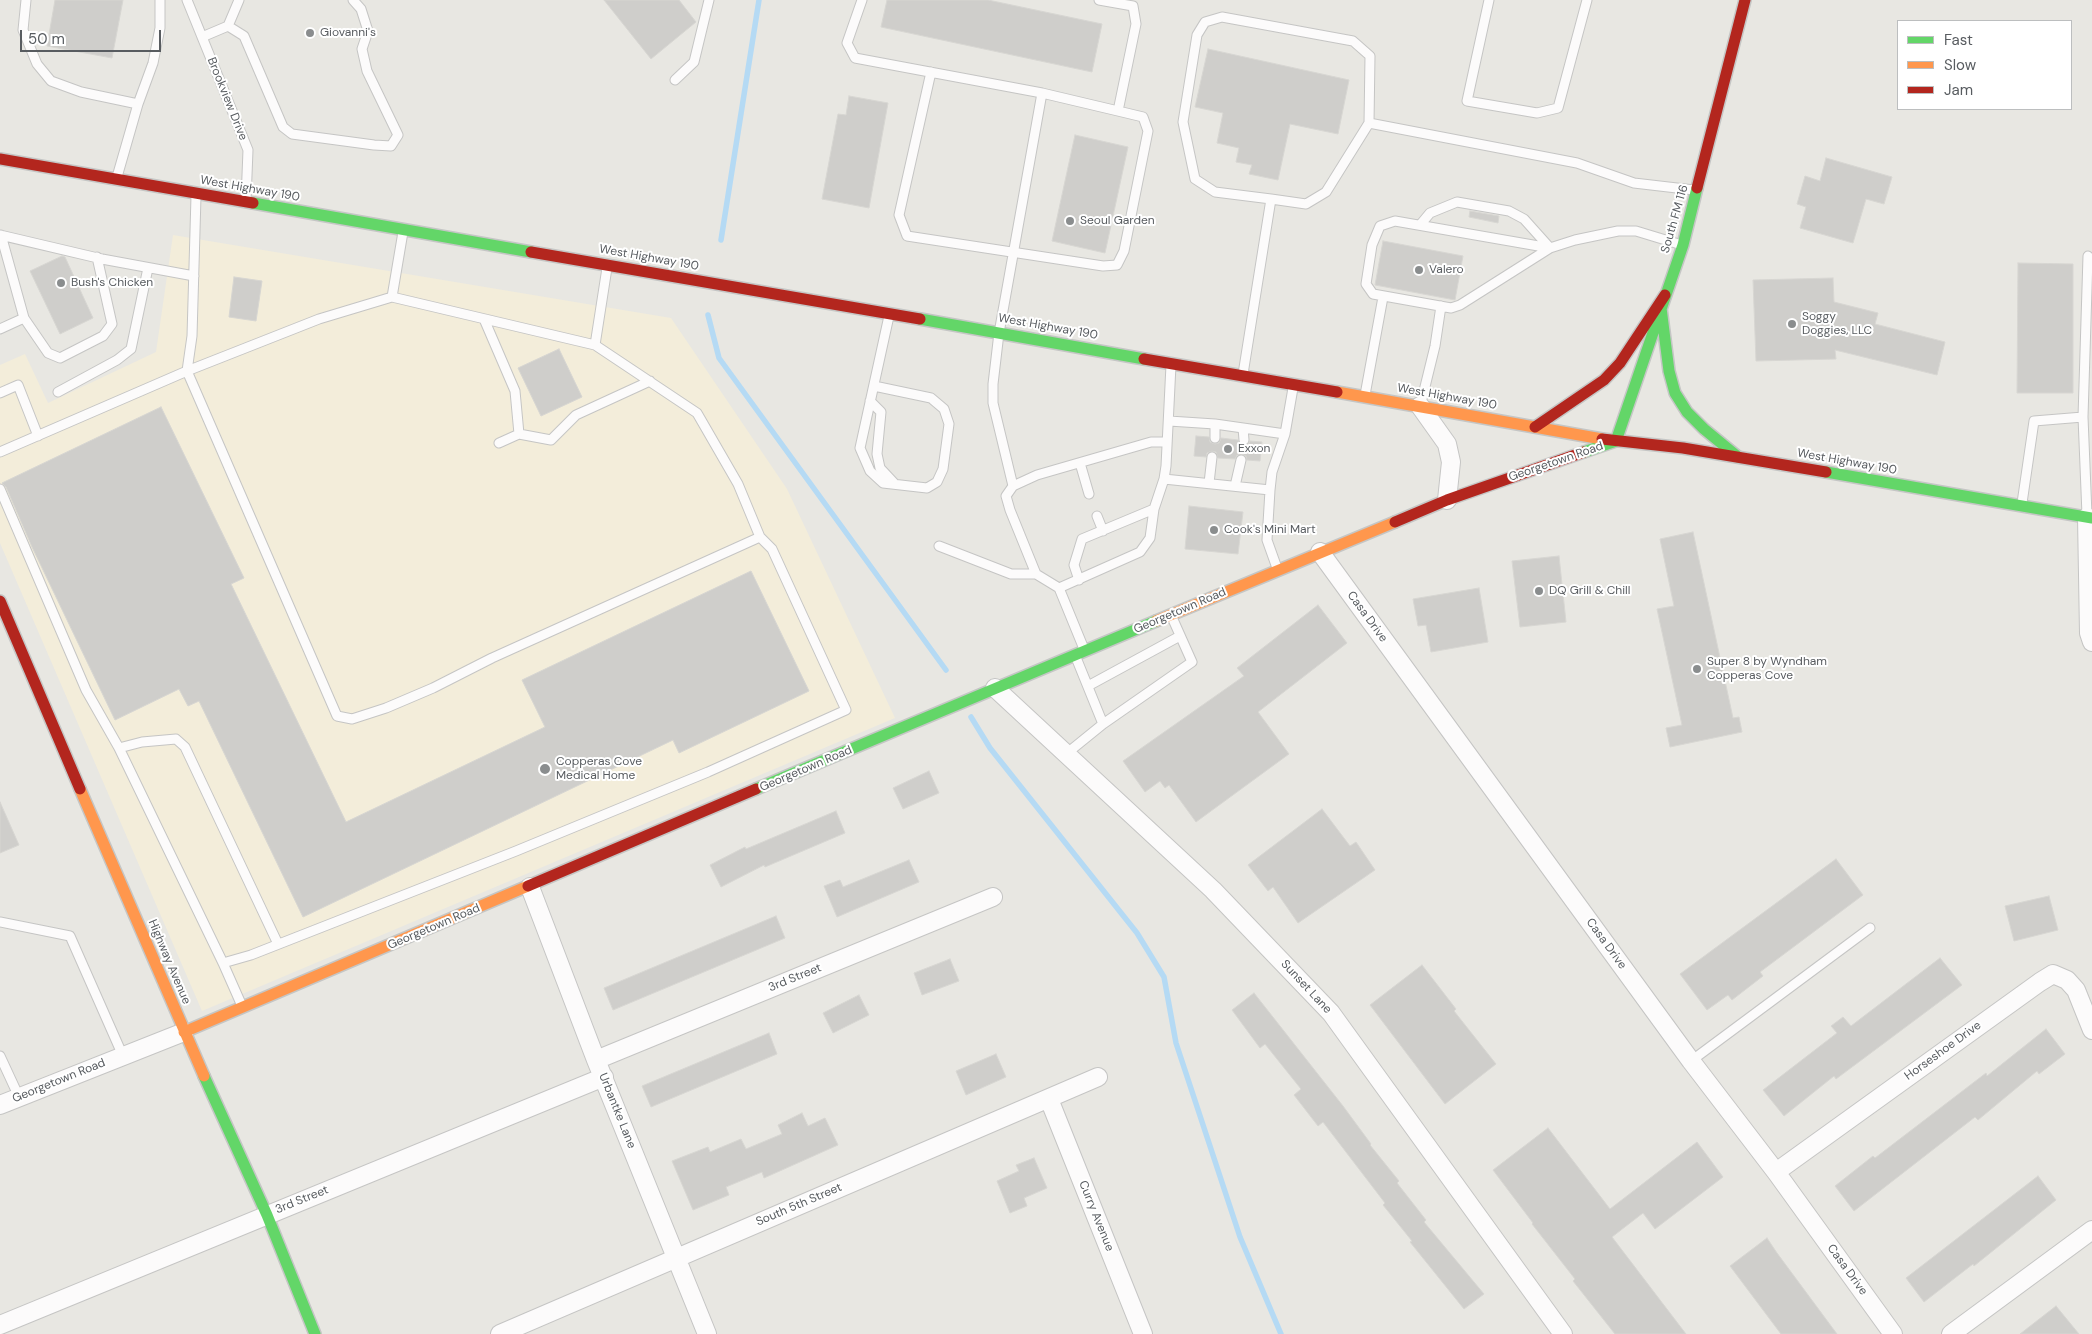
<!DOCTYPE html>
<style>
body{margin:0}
#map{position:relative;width:2092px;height:1334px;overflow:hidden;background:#e8e7e2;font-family:"DM Sans",sans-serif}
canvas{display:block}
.legend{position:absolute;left:1897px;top:20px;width:175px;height:90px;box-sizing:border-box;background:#fff;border:1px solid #bcbebf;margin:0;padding:6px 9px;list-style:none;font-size:15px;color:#585c60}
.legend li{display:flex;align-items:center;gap:10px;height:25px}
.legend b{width:25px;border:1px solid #bcbebf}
.scale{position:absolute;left:20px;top:30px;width:141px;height:22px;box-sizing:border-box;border:2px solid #585c60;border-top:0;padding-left:6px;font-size:15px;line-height:18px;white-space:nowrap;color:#585c60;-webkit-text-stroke:4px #fff;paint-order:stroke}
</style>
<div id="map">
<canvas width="2092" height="1334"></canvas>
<ul class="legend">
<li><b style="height:6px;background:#63d668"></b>Fast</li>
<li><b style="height:6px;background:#ff974d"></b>Slow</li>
<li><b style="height:6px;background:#b3261e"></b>Jam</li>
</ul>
<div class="scale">50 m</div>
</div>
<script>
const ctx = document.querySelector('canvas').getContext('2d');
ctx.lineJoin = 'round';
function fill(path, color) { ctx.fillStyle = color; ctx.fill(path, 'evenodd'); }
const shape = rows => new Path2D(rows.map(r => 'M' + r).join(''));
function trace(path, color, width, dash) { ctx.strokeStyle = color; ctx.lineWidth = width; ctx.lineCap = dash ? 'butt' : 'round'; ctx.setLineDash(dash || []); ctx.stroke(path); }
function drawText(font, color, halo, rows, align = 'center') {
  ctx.font = font + ' "DM Sans",sans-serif'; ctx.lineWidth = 4; ctx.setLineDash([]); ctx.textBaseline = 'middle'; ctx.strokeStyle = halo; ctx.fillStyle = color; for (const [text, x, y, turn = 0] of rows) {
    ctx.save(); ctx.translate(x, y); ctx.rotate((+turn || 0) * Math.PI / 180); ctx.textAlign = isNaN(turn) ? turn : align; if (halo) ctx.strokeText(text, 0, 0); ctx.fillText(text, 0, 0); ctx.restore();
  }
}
fill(shape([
 [173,235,671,318,787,489,895,718,202,1011,0,543,0,365,25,354,48,403,156,352]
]), '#f3edda');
trace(shape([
 [721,240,759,0],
 [708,315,719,358,946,670],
 [971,717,990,748,1137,933,1164,977,1176,1043,1240,1237,1281,1334]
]), '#b5daf4', 5.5);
const building = shape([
 [55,0,123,0,112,58,47,46,55,0],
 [604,0,679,0,696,22,651,59,604,0],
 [887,0,988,0,1102,24,1092,72,881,27,887,0],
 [1208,49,1349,80,1338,134,1290,124,1278,180,1249,174,1252,165,1236,162,1239,148,1217,143,1223,113,1195,107,1208,49],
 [849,96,888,103,869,208,822,199,838,114,846,115,849,96],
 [1075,135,1128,147,1105,253,1052,241,1075,135],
 [1826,158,1892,177,1884,204,1866,199,1853,243,1800,228,1806,207,1797,204,1805,176,1820,181,1826,158],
 [1470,211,1499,216,1498,223,1469,217,1470,211],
 [1383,241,1463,256,1455,300,1375,285,1383,241],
 [62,256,65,257,93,318,60,334,30,271,62,256],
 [2018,263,2073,264,2073,393,2017,393,2018,263],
 [234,277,262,281,256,321,229,317,234,277],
 [1833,278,1834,302,1878,313,1875,324,1945,342,1937,375,1835,350,1836,359,1756,361,1753,280,1833,278],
 [559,349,582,397,541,416,518,368,559,349],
 [161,407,244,578,231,584,346,822,545,727,522,680,751,571,809,691,679,753,673,740,303,917,199,701,188,706,179,689,115,720,32,547,6,487,2,483,161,407],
 [1196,436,1209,437,1210,442,1215,444,1219,443,1221,438,1238,440,1239,444,1244,446,1248,445,1250,441,1262,442,1260,461,1247,460,1246,456,1242,454,1237,455,1235,459,1218,458,1216,452,1212,451,1207,453,1206,457,1194,456,1196,436],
 [1189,506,1243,512,1238,554,1185,549,1189,506],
 [1693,532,1733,718,1739,717,1742,732,1670,747,1666,728,1682,725,1657,609,1674,606,1660,539,1693,532],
 [1559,556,1566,622,1520,627,1512,561,1559,556],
 [1479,588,1488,642,1431,652,1426,625,1418,626,1413,599,1479,588],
 [1318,605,1347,643,1258,712,1289,754,1196,822,1169,785,1165,788,1160,781,1145,792,1123,761,1244,676,1237,668,1318,605],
 [929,771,939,793,903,809,893,788,929,771],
 [0,802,19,845,0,853,0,802],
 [1322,809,1350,846,1356,842,1375,870,1298,923,1273,887,1268,891,1248,865,1322,809],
 [836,811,845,833,765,867,764,865,721,887,710,865,745,847,746,849,836,811],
 [1836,859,1863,895,1760,972,1763,976,1732,1000,1728,995,1707,1010,1680,974,1836,859],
 [909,860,919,882,837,917,824,886,840,880,843,887,909,860],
 [2049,896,2058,930,2014,941,2005,906,2049,896],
 [776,916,785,938,613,1010,604,988,776,916],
 [1940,958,1962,985,1836,1079,1834,1076,1784,1116,1763,1090,1837,1033,1831,1026,1843,1017,1851,1026,1940,958],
 [950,959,959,981,922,995,914,973,950,959],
 [1422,965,1456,1009,1454,1011,1496,1064,1445,1104,1370,1005,1422,965],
 [1254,993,1343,1106,1371,1144,1370,1145,1399,1181,1397,1183,1426,1220,1424,1222,1484,1294,1464,1309,1410,1242,1412,1241,1383,1205,1385,1203,1323,1122,1318,1126,1294,1095,1301,1089,1265,1044,1260,1048,1232,1010,1254,993],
 [859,995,869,1015,833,1033,823,1013,859,995],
 [2046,1029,2065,1054,2039,1074,2037,1071,1978,1120,1975,1117,1854,1211,1835,1186,1873,1156,1875,1158,1986,1073,1987,1076,2046,1029],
 [769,1033,777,1054,651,1107,642,1086,769,1033],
 [996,1054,1006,1077,966,1095,956,1071,996,1054],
 [802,1113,808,1126,825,1118,838,1145,764,1178,762,1172,726,1187,729,1195,693,1210,672,1161,708,1147,710,1152,741,1139,746,1149,782,1134,778,1125,802,1113],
 [1548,1128,1610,1209,1697,1142,1723,1177,1655,1229,1643,1213,1612,1237,1686,1334,1615,1334,1573,1281,1575,1279,1532,1224,1533,1223,1493,1170,1548,1128],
 [1034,1158,1047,1188,1024,1198,1027,1206,1010,1213,997,1181,1019,1171,1016,1165,1034,1158],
 [2038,1176,2056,1200,1974,1266,1973,1264,1924,1302,1906,1278,2038,1176],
 [1767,1238,1777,1253,1837,1334,1781,1334,1730,1266,1767,1238],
 [2056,1306,2079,1334,2020,1334,2056,1306]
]);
fill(building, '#cfcecb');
trace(building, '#d7d6d2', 1);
const lane = shape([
 [26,0,23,30,37,64,51,81,81,92,138,104],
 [187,0,248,150,246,200],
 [862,0,847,43,855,58,1042,93,1118,111,1136,24,1133,6,1099,0],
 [1489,0,1467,101,1537,113,1558,108,1587,0],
 [228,26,244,36,283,127,292,134,374,145,391,146,398,135,367,71,362,49,368,31,361,9,353,0],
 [202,37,228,26,239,0],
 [931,72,899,215,907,236,1103,266,1117,265,1124,251,1148,131,1143,117,1118,111],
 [675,80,694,62,709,0],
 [117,177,138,104,153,63,160,28,160,0],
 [196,196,192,336,187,371,337,716,352,719,386,708,433,688,492,658,760,537,772,549,846,710,708,772,516,851,251,955,223,963,242,1006],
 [1271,199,1215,192,1195,179,1183,122,1197,35,1205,22,1222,17,1353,41,1370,56,1369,123],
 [1420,225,1430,213,1457,202,1509,211,1524,219,1550,248],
 [403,232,392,297,595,345],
 [0,235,102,259,194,276],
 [1550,248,1395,221,1380,226,1372,245,1366,284,1373,294,1451,308,1460,305,1550,248,1575,240,1618,231,1636,231,1682,245],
 [607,268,595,345,697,413,738,484,760,537],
 [24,318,48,353,60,358,103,336,112,324,97,257],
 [484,319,515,391,519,434,551,440,576,415,650,381],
 [0,329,24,318,1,235],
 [1243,374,1271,199,1306,204,1326,192,1369,123,1577,163,1634,183,1694,190],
 [874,386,931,398,944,409,949,424,943,469,937,482,927,488,883,483,870,471,860,448,889,316],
 [58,392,117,360,131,349,148,268],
 [0,393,18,385,38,436],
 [1365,395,1383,297],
 [870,401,881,412,877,454,880,468,895,484],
 [1421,403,1435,346,1441,306],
 [2083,417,2087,515],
 [1169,421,1215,424,1285,434],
 [1243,428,1244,440],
 [1215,438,1215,424],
 [499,443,519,434],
 [0,452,187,371,319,319,392,297],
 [1080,463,1089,494],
 [1164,479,1270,490],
 [1209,483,1212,457],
 [1013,486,993,403,993,384,999,333,1042,93],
 [1235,486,1241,460],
 [0,489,86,690,119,748],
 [2022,503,2034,421,2083,417,2088,256],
 [1097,516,1103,531],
 [939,546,1011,574,1036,574],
 [1277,568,1267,540,1270,490,1272,472,1285,434,1293,388],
 [1079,580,1074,565,1082,539,1154,509],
 [1059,588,1036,574,1010,510,1006,496,1013,486,1037,475,1151,442,1167,442],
 [1084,649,1059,588,1140,552,1150,538,1154,509,1164,479,1166,466,1171,365],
 [1088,686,1180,636],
 [1103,724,1192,662,1171,615],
 [1066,754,1103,724,1075,655],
 [0,922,70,936,123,1056],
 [223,963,119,748,142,742,176,739,185,747,278,944],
 [0,1056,19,1097],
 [1691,1061,1870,928]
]);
const street = shape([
 [1420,406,1447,444,1451,462,1447,500],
 [2087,517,2089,633,2092,642],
 [1320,552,1691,1061,1776,1172,1893,1334],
 [995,688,1213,890,1331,1013,1563,1334],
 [530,887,596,1060,707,1334],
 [596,1060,993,897],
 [1049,1099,1143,1334],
 [0,1105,184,1032],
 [1776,1172,2040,982,2053,974,2067,980,2076,990,2092,1030],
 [0,1325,604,1077],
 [500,1334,1098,1077],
 [1951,1334,2092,1230]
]);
const fast = shape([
 [253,203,531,252],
 [1661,308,1669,371,1675,393,1687,412,1704,429,1738,457],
 [920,319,1144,359],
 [1584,452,1616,441,1683,245,1697,188],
 [1826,472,2092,518],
 [756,789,1156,621],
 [204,1076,267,1215,315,1334]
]);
const slow = shape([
 [1337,392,1602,439],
 [1156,621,1395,522],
 [80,789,204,1076],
 [184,1032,528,886]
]);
const jam = shape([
 [0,159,253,203],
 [1697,188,1745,0],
 [531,252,920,319],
 [1144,359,1337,392],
 [1535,427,1604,380,1620,363,1665,295],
 [1602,439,1683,448,1826,472],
 [1395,522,1447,500,1584,452],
 [0,601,80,789],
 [528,886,756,789]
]);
trace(lane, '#c5c5c4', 11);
trace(street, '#c5c5c4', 20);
trace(fast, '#c5c6c5', 14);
trace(slow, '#c5c6c5', 14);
trace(jam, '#c5c6c5', 14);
trace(lane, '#fcfbfb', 9);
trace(street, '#fcfbfb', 18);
trace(fast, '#63d668', 11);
trace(slow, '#ff974d', 11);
trace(jam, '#b3261e', 11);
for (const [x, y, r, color] of [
 [310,33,5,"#8a8d8e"],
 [1070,221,5,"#8a8d8e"],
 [1419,270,5,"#8a8d8e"],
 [61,283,5,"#8a8d8e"],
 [1792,324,5,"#8a8d8e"],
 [1228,449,5,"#8a8d8e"],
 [1214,530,5,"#8a8d8e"],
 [1539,591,5,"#8a8d8e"],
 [1697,669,5,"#8a8d8e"],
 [545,769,6,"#8a8d8e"]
]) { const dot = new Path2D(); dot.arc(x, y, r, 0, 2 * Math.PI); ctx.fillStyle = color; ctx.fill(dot); trace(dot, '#fff', 2); }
drawText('12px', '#585c60', '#fff', [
 ["Giovanni's",320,33],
 ["Seoul Garden",1080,221],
 ["Valero",1429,270],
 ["Bush's Chicken",71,283],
 ["Soggy",1802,317],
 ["Doggies, LLC",1802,331],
 ["Exxon",1238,449],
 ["Cook's Mini Mart",1224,530],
 ["DQ Grill & Chill",1549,591],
 ["Super 8 by Wyndham",1707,662],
 ["Copperas Cove",1707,676],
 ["Copperas Cove",556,762],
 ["Medical Home",556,776]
], 'left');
drawText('12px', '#585c60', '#fff', [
 ["Brookview Drive",227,99,68],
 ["West Highway 190",250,189,10],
 ["South FM 116",1675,219,-74],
 ["West Highway 190",649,258,10],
 ["West Highway 190",1048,327,10],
 ["West Highway 190",1447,397,10],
 ["Georgetown Road",1556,462,-19],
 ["West Highway 190",1847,462,10],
 ["Georgetown Road",1180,611,-23],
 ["Casa Drive",1367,617,54],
 ["Georgetown Road",806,769,-23],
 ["Georgetown Road",434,927,-23],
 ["Casa Drive",1606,944,54],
 ["Highway Avenue",169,962,67],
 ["3rd Street",795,978,-22],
 ["Sunset Lane",1306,987,47],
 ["Horseshoe Drive",1943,1051,-36],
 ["Georgetown Road",59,1081,-22],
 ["Urbantke Lane",617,1111,68],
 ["3rd Street",302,1200,-22],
 ["South 5th Street",799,1205,-23],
 ["Curry Avenue",1096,1216,68],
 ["Casa Drive",1847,1270,54]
]);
</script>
